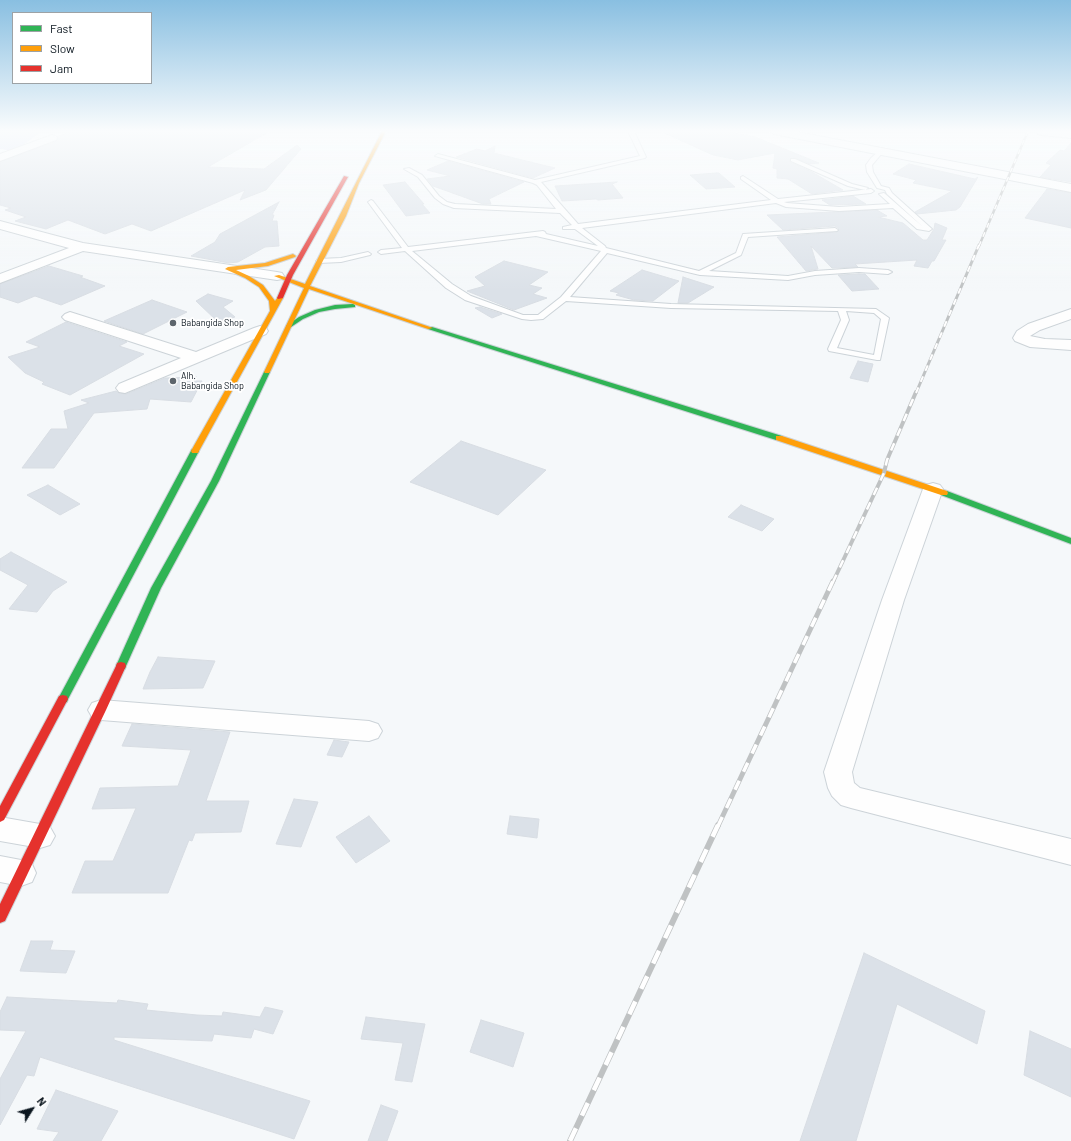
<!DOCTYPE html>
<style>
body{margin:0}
#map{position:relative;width:1071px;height:1141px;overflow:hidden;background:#f5f8fa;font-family:Barlow,sans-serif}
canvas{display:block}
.legend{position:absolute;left:12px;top:12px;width:140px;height:72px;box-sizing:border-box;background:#fff;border:1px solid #9da2a5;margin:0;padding:5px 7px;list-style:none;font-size:12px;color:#0b161f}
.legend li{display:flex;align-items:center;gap:8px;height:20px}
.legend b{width:20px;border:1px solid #9da2a5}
.north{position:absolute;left:12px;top:1089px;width:40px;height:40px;-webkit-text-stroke:3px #fff;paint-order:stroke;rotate:53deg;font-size:11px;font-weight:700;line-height:16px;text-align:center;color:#0b161f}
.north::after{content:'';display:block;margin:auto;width:14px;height:18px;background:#0b161f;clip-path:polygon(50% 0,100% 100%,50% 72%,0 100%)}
</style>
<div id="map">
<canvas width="1071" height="1141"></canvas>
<ul class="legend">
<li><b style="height:5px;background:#30b455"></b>Fast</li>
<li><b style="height:5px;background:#ff9f0a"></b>Slow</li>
<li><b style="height:5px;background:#e5322d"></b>Jam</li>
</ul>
<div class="north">N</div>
</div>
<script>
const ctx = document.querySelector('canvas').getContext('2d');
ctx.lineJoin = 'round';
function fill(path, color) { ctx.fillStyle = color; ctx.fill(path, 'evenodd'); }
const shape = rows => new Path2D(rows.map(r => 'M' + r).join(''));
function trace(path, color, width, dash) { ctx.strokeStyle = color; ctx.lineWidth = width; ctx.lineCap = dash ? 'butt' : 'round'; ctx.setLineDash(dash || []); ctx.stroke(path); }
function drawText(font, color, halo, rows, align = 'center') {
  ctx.font = font + ' Barlow,sans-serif'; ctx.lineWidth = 3.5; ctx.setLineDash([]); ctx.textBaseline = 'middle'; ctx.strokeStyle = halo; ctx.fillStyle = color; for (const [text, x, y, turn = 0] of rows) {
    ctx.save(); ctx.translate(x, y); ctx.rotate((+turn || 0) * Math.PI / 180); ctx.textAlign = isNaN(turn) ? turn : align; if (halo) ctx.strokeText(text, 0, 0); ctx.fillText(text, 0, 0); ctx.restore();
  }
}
fill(shape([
 [0,131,42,131,15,151,0,149]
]), '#d9dff8');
const building = shape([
 [70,131,270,131,208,167,264,169,297,145,301,149,266,190,240,200,245,190,151,231,132,224,105,234,68,220,46,229,15,221,26,217,5,210,11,208,0,205,0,162,57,141,58,137,70,131],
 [660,131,726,131,755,137,819,163,810,164,795,158,790,159,790,162,812,172,843,190,812,194,788,179,777,178,777,169,773,168,775,153,738,160,713,155,660,131],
 [1071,143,1071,182,1040,177,1051,165,1046,163,1060,150,1064,151,1071,143],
 [495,146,494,153,555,168,533,178,456,157,477,149,485,151,495,146],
 [448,161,524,182,489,199,491,204,483,204,433,186,427,179,450,176,427,170,448,161],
 [909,164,975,179,978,177,960,207,956,210,917,214,915,212,952,191,913,183,916,180,893,174,909,164],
 [716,173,719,173,735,187,706,189,690,175,716,173],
 [405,182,424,204,422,204,430,213,406,216,383,185,405,182],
 [617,182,612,184,623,198,598,200,596,199,562,201,555,186,617,182],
 [1047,189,1071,193,1071,228,1025,218,1047,189],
 [853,196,866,204,830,205,822,200,853,196],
 [279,202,272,215,274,215,272,221,277,221,279,246,265,247,238,262,229,263,191,256,215,242,220,234,279,202],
 [877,210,887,216,878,217,903,223,923,240,927,240,934,229,935,223,947,228,942,240,946,240,934,261,932,261,928,268,914,266,917,260,855,264,858,267,832,268,811,246,818,269,806,271,777,237,837,232,839,229,835,226,783,230,767,215,877,210],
 [504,261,548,272,529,285,542,288,533,294,547,298,514,310,467,291,485,286,475,277,504,261],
 [49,266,83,276,80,277,105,286,61,305,35,296,18,303,0,297,0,284,49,266],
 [642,270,679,281,653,301,634,300,616,295,619,293,610,291,642,270],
 [859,274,865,274,879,289,852,291,838,275,859,274],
 [683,277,714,287,688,303,678,303,683,277],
 [208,294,233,301,223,307,235,317,218,322,196,301,208,294],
 [152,300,187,312,143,334,104,321,152,300],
 [480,307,502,314,492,318,475,308,480,307],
 [66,322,127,342,119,346,144,354,70,395,42,384,44,382,25,373,8,357,40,347,26,342,66,322],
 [858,361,873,364,868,382,850,378,858,361],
 [196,377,194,381,202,381,191,402,150,399,147,409,94,413,54,468,22,468,51,429,68,429,64,411,89,403,81,400,116,391,119,393,126,394,165,378,196,377],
 [461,441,546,470,498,515,410,482,461,441],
 [48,485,80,504,60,515,27,495,48,485],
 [741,505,774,519,762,531,728,517,741,505],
 [11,552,67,582,53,591,37,612,9,609,28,585,0,570,0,559,11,552],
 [158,657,215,661,203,688,143,689,150,672,158,657],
 [132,724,230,732,206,801,249,801,241,832,195,833,192,841,189,840,168,893,72,893,85,861,113,861,136,808,92,809,100,788,178,786,191,750,122,746,132,724],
 [334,740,349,742,342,757,327,755,334,740],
 [294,799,318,802,301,847,276,844,294,799],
 [369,816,390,841,356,863,336,837,369,816],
 [510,816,539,819,537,838,507,834,510,816],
 [31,941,53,941,50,950,75,951,66,973,20,971,31,941],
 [864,953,985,1011,977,1044,897,1004,856,1141,800,1141,864,953],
 [7,997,117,1003,118,1000,148,1004,146,1010,197,1015,222,1016,223,1012,260,1017,265,1007,283,1011,273,1034,254,1029,251,1038,214,1034,212,1041,114,1037,114,1040,310,1101,294,1139,40,1057,34,1076,27,1075,0,1125,0,1079,26,1031,0,1030,0,1012,7,997],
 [366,1017,425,1024,412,1082,395,1080,403,1043,361,1039,366,1017],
 [481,1020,524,1033,513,1067,470,1052,481,1020],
 [1030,1031,1071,1049,1071,1097,1024,1075,1030,1031],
 [56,1090,118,1111,101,1141,53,1141,59,1132,37,1129,56,1090],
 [381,1105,398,1111,387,1141,368,1141,381,1105]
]);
fill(building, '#dbe1e8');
trace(building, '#d8dde3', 1);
const lane = shape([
 [628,131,634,131,646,157,645,158,541,182,578,224,771,200,741,179,741,177,743,176,778,199,871,189,874,191,871,193,784,202,787,203,839,207,890,204,879,194,884,193,923,227,887,194,885,190,877,188,867,172,866,165,871,158,880,150,883,152,872,165,873,172,881,186,889,188,892,193,932,229,929,231,917,229,893,208,839,211,786,207,776,203,582,228,605,246,606,248,699,271,736,253,743,234,835,228,838,230,837,231,748,237,741,255,709,271,788,276,815,271,859,268,888,270,892,272,888,274,859,272,815,275,788,280,700,275,607,253,570,297,671,304,876,309,889,318,880,360,877,360,829,351,828,349,841,320,838,311,671,308,566,301,543,319,531,320,522,319,465,300,446,288,405,251,381,254,378,252,381,250,402,248,368,202,371,200,373,201,408,247,543,231,545,232,546,234,598,246,575,229,563,229,563,227,572,225,560,213,454,208,443,204,435,198,418,177,404,169,409,168,422,175,439,196,447,202,455,204,556,209,537,185,533,183,435,156,438,154,535,180,640,156,628,131],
 [536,236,601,251,561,297,538,315,523,315,471,296,452,284,412,251,536,236],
 [846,311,874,313,881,319,874,355,837,348,849,320,846,311],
 [791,159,795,159,852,184,868,188,865,190,848,186,791,161,791,159],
 [368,252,371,254,370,255,341,262,319,263,316,261,319,259,341,258,368,252]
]);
const street = shape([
 [769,131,792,131,1071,184,1071,192,774,134,769,131],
 [1037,131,1071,132,1071,138,1042,135,1038,134,1037,131],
 [52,135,56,136,57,138,56,140,0,161,0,154,52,135],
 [0,221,83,243,277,272,282,273,284,276,282,279,277,280,83,251,0,283,0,274,69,248,0,229,0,221],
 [1071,309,1071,319,1040,330,1030,336,1045,339,1071,340,1071,350,1030,347,1015,341,1013,338,1017,331,1028,324,1071,309],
 [70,312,196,352,254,328,260,326,266,328,268,331,266,334,125,393,119,392,116,388,119,384,181,358,65,320,62,317,65,314,70,312],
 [933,483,940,485,943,489,904,600,852,772,854,783,860,788,1071,839,1071,865,851,808,841,805,832,796,828,788,824,772,882,600,923,489,926,485,933,483],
 [101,700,369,721,378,724,382,731,378,738,369,741,101,720,92,717,88,710,92,703,101,700],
 [0,817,40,824,50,827,55,836,50,845,40,848,0,841,0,817],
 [0,856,21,860,32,864,36,873,32,882,21,886,0,882,0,856]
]);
const fast = shape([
 [353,304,355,305,355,307,335,309,319,312,303,319,291,327,286,326,299,317,315,310,335,305,353,304],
 [428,327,432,327,782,436,783,438,782,440,776,440,428,329,428,327],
 [267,370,270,372,219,481,161,588,126,666,125,669,117,669,116,666,151,588,211,481,264,372,267,370],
 [192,449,198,449,199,451,68,699,67,702,63,703,59,702,58,699,192,449],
 [941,491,947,491,1071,538,1071,544,941,495,940,493,941,491]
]);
const slow = shape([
 [382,131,386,131,359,183,346,216,310,286,433,328,428,329,309,289,270,372,269,373,265,373,264,372,304,288,274,276,279,275,305,284,382,131],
 [293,254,296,256,295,257,268,266,236,270,249,276,263,285,275,301,278,297,283,298,199,451,198,453,192,453,191,451,270,311,269,301,259,287,245,278,225,269,228,267,265,263,293,254],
 [776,436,782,436,947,491,948,493,947,495,941,495,776,440,776,436]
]);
const jam = shape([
 [344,176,348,177,293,275,283,298,278,299,277,298,287,275,344,176],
 [121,662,125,663,126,666,106,710,5,921,0,923,0,904,116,666,117,663,121,662],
 [63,695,67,696,68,699,4,820,0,822,0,806,59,696,63,695]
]);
trace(lane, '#ccd3d8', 2);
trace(street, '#ccd3d8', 2);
trace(fast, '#ccd3d8', 2);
trace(slow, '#ccd3d8', 2);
trace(jam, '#ccd3d8', 2);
fill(lane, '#fefefe');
fill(street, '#fefefe');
fill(fast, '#30b455');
fill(slow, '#ff9f0a');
fill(jam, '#e5322d');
const railFar4 = shape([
 [979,246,1028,131]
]);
const railFar3 = shape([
 [916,393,979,245]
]);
const railFar2 = shape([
 [833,582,884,473,887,460,916,392]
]);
const railFar1 = shape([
 [718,826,833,581]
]);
const rail = shape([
 [570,1141,718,825]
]);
trace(railFar4, '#bfc2c3', 2.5);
trace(railFar3, '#bfc2c3', 3);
trace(railFar2, '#bfc2c3', 4);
trace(railFar1, '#bfc2c3', 5);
trace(rail, '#bfc2c3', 6);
trace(railFar4, '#fff', 1.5, [5]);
trace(railFar3, '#fff', 2, [6]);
trace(railFar2, '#fff', 2.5, [8]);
trace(railFar1, '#fff', 3.5, [10]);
trace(rail, '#fff', 4.5, [14]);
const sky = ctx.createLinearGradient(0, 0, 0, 291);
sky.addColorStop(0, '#89bfe1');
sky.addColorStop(0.45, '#fafcfd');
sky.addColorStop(1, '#fafcfd00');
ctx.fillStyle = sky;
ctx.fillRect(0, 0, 1071, 291);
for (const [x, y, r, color] of [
 [173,323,4,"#5d656c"],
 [173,381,4,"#5d656c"]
]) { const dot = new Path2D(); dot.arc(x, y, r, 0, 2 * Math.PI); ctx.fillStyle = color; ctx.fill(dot); trace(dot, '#fff', 1.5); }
drawText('9px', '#0b161f', '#fff', [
 ["Babangida Shop",181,323],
 ["Alh.",181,376],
 ["Babangida Shop",181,386]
], 'left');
</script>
